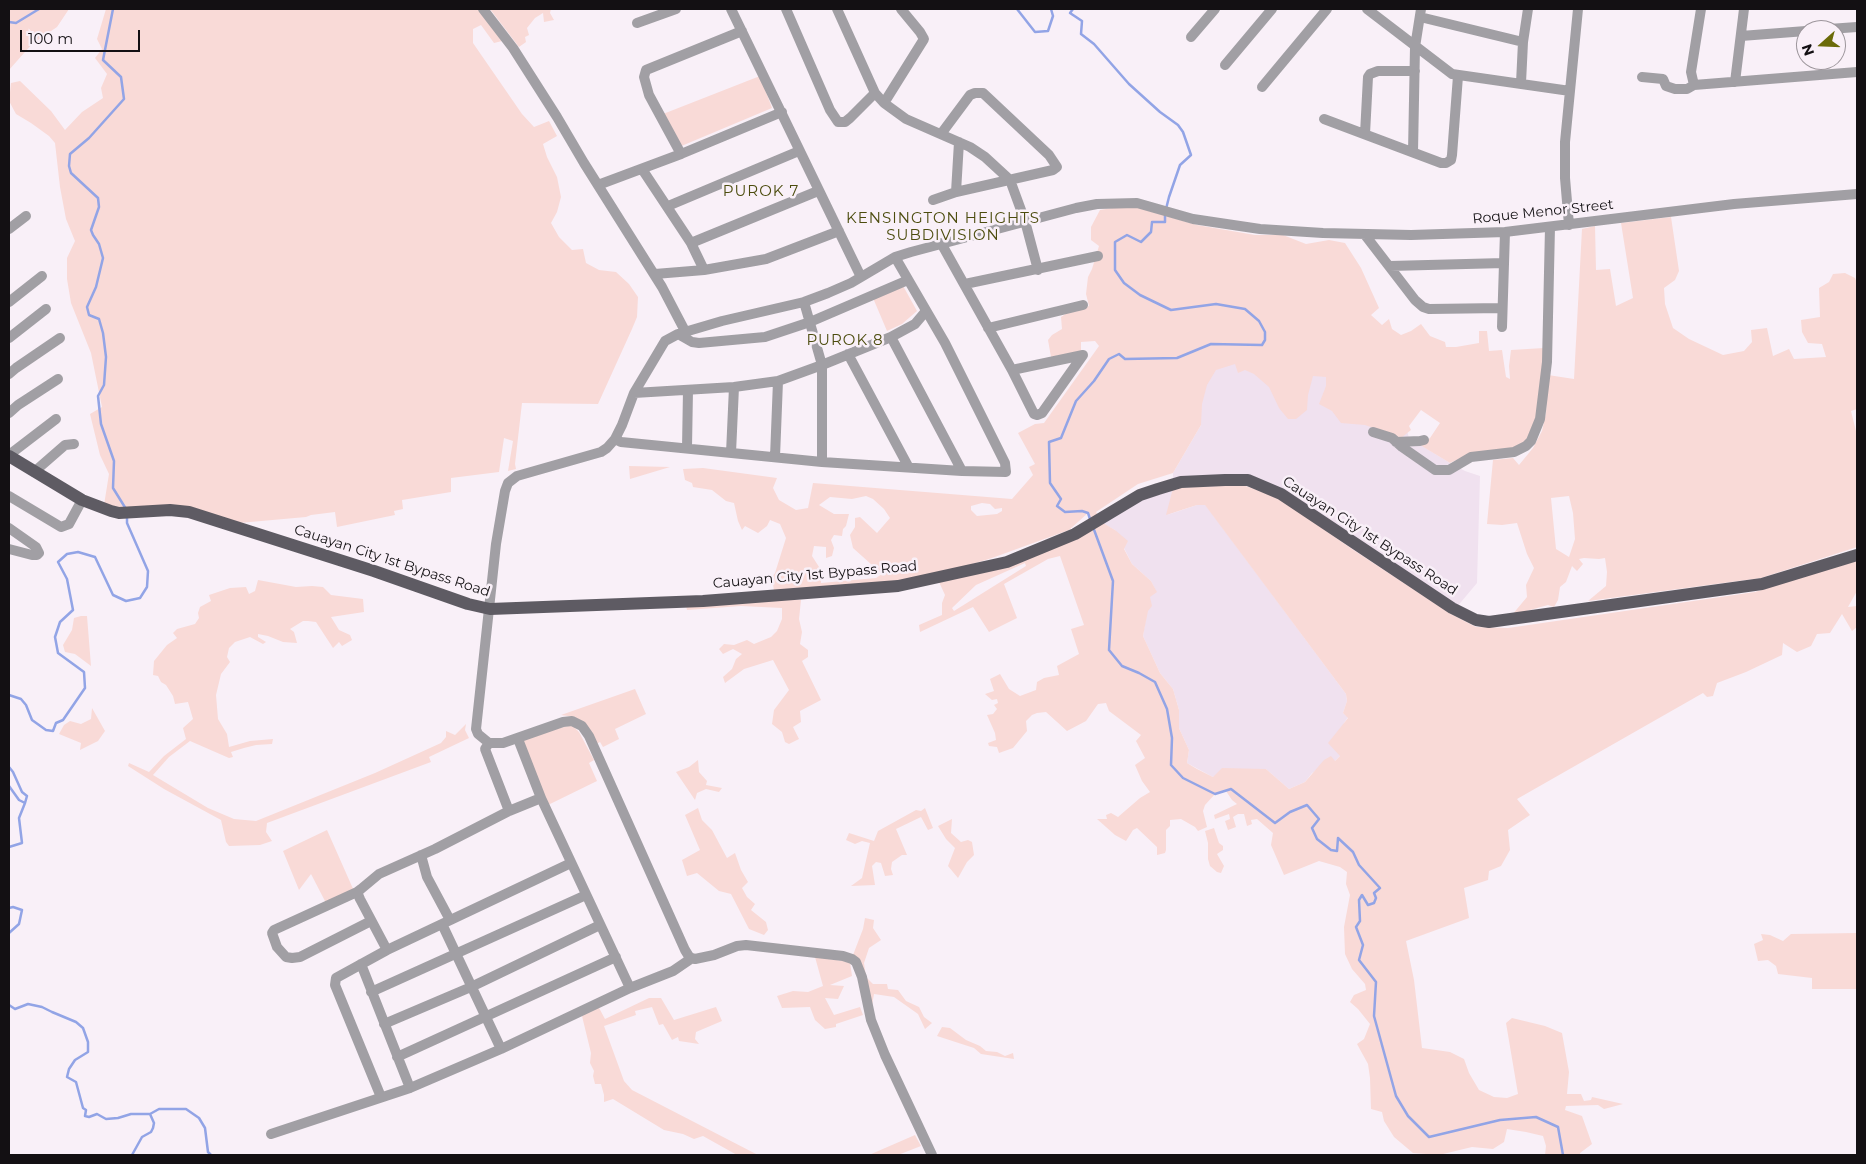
<!DOCTYPE html>
<style>
body{margin:0}
#map{position:relative;width:1866px;height:1164px;overflow:hidden;background:#f9f0f8;font-family:Montserrat,sans-serif}
canvas{display:block}
.frame{position:absolute;inset:0;border:10px solid #131013;pointer-events:none}
.north{position:absolute;left:1796px;top:20px;width:50px;height:50px;box-sizing:border-box;background:#f9f0f8;border:1px solid #9d969c;border-radius:50%;rotate:250deg;font-size:14px;font-weight:700;line-height:20px;text-align:center;color:#131013}
.north::after{content:'';display:block;margin:auto;width:18px;height:22px;background:#6b6b09;clip-path:polygon(50% 0,100% 100%,50% 72%,0 100%)}
.scale{position:absolute;left:20px;top:30px;width:120px;height:22px;box-sizing:border-box;border:2px solid #131013;border-top:0;padding-left:6px;font-size:15px;line-height:18px;white-space:nowrap;color:#131013;-webkit-text-stroke:4px #f9f0f8;paint-order:stroke}
</style>
<div id="map">
<canvas width="1866" height="1164"></canvas>
<div class="frame"></div>
<div class="north">N</div>
<div class="scale">100 m</div>
</div>
<script>
const ctx = document.querySelector('canvas').getContext('2d');
ctx.lineJoin = 'round';
function fill(path, color) { ctx.fillStyle = color; ctx.fill(path, 'evenodd'); }
const shape = rows => new Path2D(rows.map(r => 'M' + r).join(''));
function trace(path, color, width, dash) { ctx.strokeStyle = color; ctx.lineWidth = width; ctx.lineCap = dash ? 'butt' : 'round'; ctx.setLineDash(dash || []); ctx.stroke(path); }
function drawText(font, color, halo, rows, align = 'center') {
  ctx.font = font + ' Montserrat,sans-serif'; ctx.lineWidth = 5; ctx.setLineDash([]); ctx.textBaseline = 'middle'; ctx.strokeStyle = halo; ctx.fillStyle = color; for (const [text, x, y, turn = 0] of rows) {
    ctx.save(); ctx.translate(x, y); ctx.rotate((+turn || 0) * Math.PI / 180); ctx.textAlign = isNaN(turn) ? turn : align; if (halo) ctx.strokeText(text, 0, 0); ctx.fillText(text, 0, 0); ctx.restore();
  }
}
fill(shape([
 [1285,349,1405,423,1409,438,1450,463,1465,471,1480,476,1477,583,1451,614,1352,549,1279,498,1243,485,1167,515,1197,505,1205,504,1346,694,1347,701,1343,713,1348,717,1344,723,1340,756,1335,761,1312,773,1305,782,1289,789,1266,769,1213,777,1187,763,1189,750,1179,728,1179,710,1173,689,1160,673,1143,636,1149,597,1156,591,1151,581,1132,564,1115,530,1102,523,1139,498,1173,488,1173,473,1201,425,1199,402,1209,369]
]), '#f0e1ef');
fill(shape([
 [9,9,69,9,57,27,32,44,9,70],
 [106,9,478,9,502,41,494,43,481,25,473,29,473,43,522,114,534,127,549,121,557,136,543,144,547,157,557,177,561,197,557,212,551,223,559,237,572,250,583,249,586,263,599,270,616,272,629,284,638,297,637,317,632,329,598,404,522,403,515,464,516,469,508,471,513,441,504,438,499,472,451,478,451,492,402,500,403,509,394,511,395,515,337,527,335,512,311,515,306,517,239,523,104,505,109,474,100,455,90,414,102,407,91,353,71,303,67,279,67,258,75,241,66,219,60,187,55,143,49,136,31,123,16,114,9,101,11,83,20,81,51,111,65,130,82,112,103,98,101,88,107,74,95,58,102,49,97,39],
 [490,9,551,9,550,13,554,20,544,22,543,13,535,18,527,28,529,35,525,37,526,42,519,47],
 [760,76,772,108,679,147,663,114],
 [1118,207,1139,208,1197,225,1255,235,1283,235,1306,244,1329,240,1345,243,1361,268,1379,308,1371,315,1382,325,1389,319,1392,329,1401,335,1411,331,1421,324,1430,336,1445,342,1446,347,1456,347,1479,343,1479,331,1487,331,1489,351,1502,350,1506,377,1510,379,1509,366,1511,350,1544,348,1538,410,1530,439,1511,450,1465,456,1450,463,1420,445,1430,438,1440,423,1421,410,1409,426,1411,430,1401,438,1365,425,1341,423,1332,411,1319,404,1326,386,1326,377,1313,376,1308,395,1307,410,1296,419,1288,419,1279,408,1269,387,1254,374,1245,370,1238,373,1235,364,1216,370,1207,385,1202,404,1201,425,1173,473,1138,484,1096,512,1103,523,1115,530,1128,541,1124,549,1132,564,1151,581,1157,592,1150,597,1152,606,1148,611,1143,636,1160,673,1173,689,1179,710,1179,728,1189,750,1187,763,1197,769,1213,777,1222,768,1266,769,1289,789,1305,782,1324,760,1331,756,1335,761,1340,756,1328,743,1348,718,1343,713,1347,701,1346,694,1205,505,1197,505,1166,515,1173,488,1243,485,1279,498,1352,549,1451,614,1476,627,1508,628,1755,592,1857,559,1857,591,1848,607,1857,606,1857,627,1852,631,1842,614,1830,633,1817,634,1811,646,1797,652,1783,643,1782,655,1746,672,1717,683,1713,696,1707,697,1703,693,1517,799,1530,815,1508,830,1510,850,1501,866,1489,871,1488,880,1464,888,1469,918,1406,941,1414,980,1422,1048,1450,1052,1464,1059,1469,1073,1479,1090,1494,1097,1507,1098,1518,1094,1506,1023,1512,1018,1545,1026,1562,1033,1569,1072,1567,1094,1581,1094,1584,1101,1591,1100,1592,1097,1623,1104,1604,1109,1598,1105,1566,1106,1565,1110,1582,1116,1592,1144,1580,1153,1580,1155,1545,1155,1546,1146,1543,1136,1526,1132,1507,1129,1504,1142,1493,1149,1472,1147,1439,1155,1413,1153,1394,1137,1384,1121,1382,1112,1371,1109,1370,1078,1368,1064,1357,1044,1364,1039,1370,1024,1358,1009,1350,1002,1354,995,1366,990,1365,984,1352,969,1345,954,1344,927,1350,895,1346,884,1347,872,1340,867,1319,861,1284,875,1271,845,1273,833,1257,819,1251,820,1252,824,1247,826,1244,814,1238,814,1233,817,1236,827,1228,830,1225,821,1230,819,1229,814,1215,819,1214,815,1237,804,1232,800,1226,791,1215,794,1205,805,1203,811,1207,827,1198,831,1195,827,1181,819,1170,820,1170,826,1166,830,1166,850,1165,853,1157,855,1157,847,1137,828,1133,830,1126,841,1115,835,1097,819,1107,819,1106,815,1111,813,1118,817,1140,798,1150,792,1142,781,1135,765,1145,758,1136,741,1141,735,1109,711,1106,703,1098,704,1086,721,1067,731,1046,712,1037,713,1032,715,1026,721,1027,731,1013,748,999,753,997,747,989,746,988,743,996,740,995,733,987,715,993,714,997,709,994,705,998,703,997,699,992,700,985,694,994,691,990,679,1000,674,1009,689,1020,696,1036,690,1037,682,1044,678,1059,675,1057,666,1079,654,1071,629,1084,625,1060,556,1048,559,1004,584,1017,618,989,632,973,607,920,632,919,625,942,615,942,603,945,595,939,582,1093,526,1088,513,1069,530,992,558,940,574,905,582,774,591,772,577,775,573,786,538,780,524,770,520,767,526,758,533,745,526,742,530,738,521,734,503,726,501,712,490,693,487,692,483,685,480,683,469,703,468,777,478,773,488,779,500,796,510,808,508,813,483,1012,499,1033,475,1029,467,1035,464,1018,433,1035,424,1044,423,1099,346,1095,341,1081,342,1081,351,1051,357,1048,340,1052,335,1062,329,1061,317,1067,313,1089,306,1086,294,1088,277,1092,269,1099,246,1091,240,1091,227,1100,210],
 [866,496,873,499,884,509,890,518,877,533,860,517,855,518,855,527,850,535,853,548,882,574,876,578,821,583,821,570,812,556,814,546,826,547,826,558,832,556,834,548,831,540,834,535,842,536,843,529,846,526,849,514,834,514,819,505,830,497,852,499],
 [982,503,990,504,995,509,1002,508,1002,511,997,514,977,516,971,510,971,506],
 [1025,563,1026,566,954,611,952,608,976,585],
 [1671,217,1679,271,1675,280,1664,288,1665,304,1673,328,1689,339,1723,355,1744,351,1752,342,1751,330,1767,328,1773,356,1789,349,1794,359,1826,357,1822,344,1808,343,1802,332,1801,320,1820,317,1819,288,1829,282,1833,274,1845,273,1855,278,1857,283,1857,409,1851,411,1857,435,1857,547,1761,578,1588,601,1606,586,1607,572,1605,558,1599,559,1584,558,1579,559,1583,564,1577,571,1572,566,1566,582,1560,587,1558,600,1554,607,1548,605,1512,615,1527,597,1526,585,1534,568,1527,554,1517,523,1502,525,1487,524,1493,460,1513,458,1519,465,1533,448,1542,431,1546,413,1548,375,1574,379,1582,229,1595,226,1596,270,1610,269,1616,306,1633,298,1621,223],
 [1569,496,1573,513,1575,539,1569,557,1556,549,1551,498],
 [902,284,917,311,902,324,887,331,873,298],
 [629,466,670,467,630,479],
 [258,580,296,587,312,586,323,587,331,595,363,599,364,612,331,617,339,630,350,635,352,640,342,646,339,642,333,648,316,622,308,621,303,621,290,629,294,632,297,643,283,642,268,636,258,634,258,637,266,642,263,644,250,637,235,642,229,648,227,657,230,662,221,674,216,695,218,719,227,734,229,747,250,741,273,739,272,744,256,745,244,748,231,752,233,757,229,758,190,741,169,757,153,775,208,808,234,819,256,821,375,773,441,743,446,737,446,731,455,735,466,724,465,730,469,738,429,757,431,762,267,823,266,832,272,841,260,845,229,846,226,842,221,820,164,789,128,766,129,763,149,772,164,756,186,739,183,728,193,719,188,702,175,704,173,696,166,685,161,682,158,676,153,675,154,661,167,645,177,638,173,633,177,629,195,624,199,618,198,613,200,607,211,601,209,595,230,588,246,587,249,594,255,591],
 [781,599,801,600,799,619,802,632,800,644,808,650,808,657,802,661,821,700,800,711,801,722,793,727,799,739,789,744,785,742,782,732,772,724,774,710,789,690,773,660,744,669,725,683,723,677,732,669,736,659,742,654,733,649,723,654,719,649,724,644,734,645,747,640,754,644,771,637,777,631,782,619,782,608,741,606,687,610,686,606],
 [81,616,87,616,91,666,75,654,65,652,63,645,72,630,74,618],
 [635,689,646,714,615,729,619,739,603,747,600,742,594,745,585,726,575,717,561,715],
 [92,708,105,731,98,741,80,750,81,743,59,734,64,725,70,721,81,724,91,719],
 [572,725,579,732,594,760,589,763,597,781,548,805,520,740,532,735],
 [698,760,699,772,707,781,706,785,722,788,719,792,706,789,697,793,695,800,676,772,689,767],
 [698,808,702,820,712,830,727,858,735,853,741,870,748,882,742,888,747,897,755,904,751,910,766,922,768,930,764,935,749,929,731,894,719,891,697,873,687,876,682,860,700,850,685,815],
 [925,808,933,828,928,830,921,817,896,829,907,855,902,855,892,862,891,869,893,875,885,876,881,863,876,862,872,866,875,885,851,886,862,878,870,843,862,841,855,844,846,840,849,833,874,841,878,831,916,810,921,811],
 [952,819,951,833,961,842,968,840,972,842,974,855,967,862,958,878,948,866,955,848,946,839,938,826],
 [1214,828,1219,843,1223,846,1223,850,1217,854,1224,866,1221,873,1217,872,1210,866,1208,859,1208,843,1205,831],
 [327,830,354,891,326,903,311,874,299,890,283,851],
 [865,918,874,920,873,928,881,940,869,948,864,963,866,977,873,984,887,984,888,989,898,990,906,1001,919,1007,924,1017,932,1023,925,1029,918,1014,894,997,874,994,871,1011,853,955,863,929],
 [1857,933,1857,989,1812,989,1812,978,1778,974,1776,966,1768,960,1758,961,1754,944,1763,940,1761,934,1770,935,1783,941,1791,934],
 [815,957,850,962,852,976,830,985,844,986,838,999,825,998,834,1015,860,1007,863,1015,836,1024,836,1027,825,1029,815,1020,810,1007,782,1008,777,996,793,991,808,992,823,986],
 [649,998,661,998,674,1020,716,1007,722,1021,696,1032,695,1039,699,1044,679,1041,678,1037,672,1040,663,1024,659,1025,652,1007,635,1011,636,1015,604,1026,624,1081,632,1090,758,1155,737,1155,703,1136,694,1139,683,1134,664,1130,613,1099,604,1102,604,1095,601,1084,595,1084,593,1076,594,1071,590,1063,591,1053,582,1016,598,1006,605,1019],
 [942,1027,950,1028,966,1040,980,1046,986,1051,997,1052,1005,1056,1013,1053,1014,1059,981,1054,974,1048,937,1036],
 [915,1135,921,1146,898,1155,869,1155]
]), '#f9dad7');
trace(shape([
 [113,9,103,60,121,77,124,99,89,138,70,154,69,166,71,173,98,198,99,207,91,230,93,235,99,244,103,258,96,287,87,307,89,315,99,319,103,333,106,357,104,385,98,396,101,424,114,461,113,488,126,509],
 [1017,9,1035,32,1048,31,1053,16,1051,9],
 [1073,9,1070,13,1082,21,1081,34,1094,44,1129,84,1160,112,1178,125,1183,132,1191,155,1180,165,1169,197,1166,209],
 [9,22,16,23,39,9],
 [1090,519,1088,513,1082,511,1065,512,1057,506,1061,499,1050,483,1049,442,1061,438,1076,401,1094,381,1109,359,1119,354,1125,359,1177,358,1211,344,1262,345,1265,340,1265,332,1259,321,1245,309,1216,304,1171,310,1140,295,1124,283,1115,270,1115,242,1127,235,1141,242,1151,232,1152,222,1165,222,1165,214],
 [1093,527,1113,581,1109,650,1122,666,1139,673,1155,682,1167,709,1172,738,1171,765,1183,778,1215,794,1231,789,1275,823,1290,812,1307,805,1319,819,1312,828,1317,839,1331,850,1337,851,1338,838,1353,852,1359,865,1380,888,1374,893,1376,898,1374,903,1368,905,1362,895,1359,900,1360,921,1356,927,1363,945,1359,960,1376,982,1374,1016,1396,1096,1408,1116,1429,1137,1500,1120,1536,1117,1558,1127,1563,1155],
 [9,695,21,699,26,705,32,720,46,730,53,731,56,723,63,720,85,688,84,672,58,653,55,637,60,622,73,610,67,579,58,562,67,554,78,552,95,557,113,595,126,601,140,598,147,587,148,571,127,523,127,517],
 [9,767,13,772,22,792,27,796,25,803],
 [9,786,19,800,25,803,19,818,22,843,9,847],
 [9,908,13,907,22,910,19,924,9,933],
 [9,1005,15,1009,28,1004,42,1007,52,1012,76,1022,83,1028,88,1042,88,1052,75,1060,69,1069,67,1077,76,1082,83,1108,86,1110,85,1116,89,1117,97,1114,106,1119,118,1118,131,1114,150,1114,159,1109,186,1109,199,1118,205,1128,208,1152,211,1155],
 [132,1155,142,1137,151,1132,153,1128,154,1123,150,1114]
]), '#92a4e6', 2.5);
trace(shape([
 [483,9,513,48,557,117,584,163,662,287,685,331],
 [731,9,861,277],
 [786,9,830,110,838,122,845,122,850,118,875,93],
 [837,9,875,93,884,103,906,119,970,147,985,157,1010,180,1025,221,1038,270],
 [1367,9,1452,74,1570,91],
 [1701,9,1691,72,1694,85,1857,72],
 [1420,17,1523,42],
 [637,23,676,9],
 [1815,30,1857,27],
 [1741,36,1806,31],
 [1191,37,1215,9],
 [1225,65,1272,9],
 [1642,77,1663,79,1666,86,1675,89,1687,89,1694,85],
 [1735,82,1744,9],
 [1521,83,1523,42,1528,9],
 [1262,87,1327,9],
 [884,103,924,39,920,32,901,9],
 [1324,119,1441,163,1446,163,1451,160,1452,155,1458,76],
 [1365,134,1368,77,1370,74,1378,71,1415,71],
 [1413,152,1415,47,1421,9],
 [681,154,649,95,644,77,646,70,742,31],
 [642,169,691,243,704,270,766,259,839,231],
 [598,185,681,154,782,112],
 [956,192,959,142],
 [933,200,956,192,1053,170,1057,167,1049,155,983,93,975,93,970,95,941,134],
 [668,206,799,151],
 [1569,225,1565,178,1565,142,1578,9],
 [9,229,26,216],
 [1365,235,1415,300,1423,307,1429,309,1502,308],
 [691,243,818,191],
 [941,243,1012,370,1034,414,1037,415,1042,413,1083,355],
 [1390,266,1504,263],
 [655,274,704,270],
 [965,284,1098,256],
 [9,302,42,276],
 [804,302,822,365,822,462],
 [1502,327,1505,232],
 [988,328,1083,305],
 [678,334,692,342,699,343,765,337,810,322,908,280],
 [891,337,962,471],
 [9,338,46,309],
 [848,354,908,466],
 [1012,370,1083,355],
 [9,374,16,368,60,338],
 [634,393,734,387,778,381,822,365,891,337,915,324,926,311],
 [9,413,18,405,58,379],
 [1373,432,1392,438,1402,447,1435,470,1449,470,1471,457,1514,452,1526,446,1531,441,1540,419,1547,362,1550,227],
 [615,439,621,442,822,462,962,471,1006,472,1005,463,945,343,895,257],
 [1396,442,1420,441,1424,440],
 [687,448,688,390],
 [731,453,734,387],
 [9,455,56,419],
 [775,457,778,381],
 [34,472,65,445,74,444],
 [9,496,61,527,69,524,82,500],
 [9,528,36,547,39,553,37,555,32,555,9,549],
 [518,739,541,798,630,988],
 [489,743,485,749,509,811],
 [421,855,427,877,450,920],
 [357,892,274,930,272,933,277,947,286,957,292,958,300,957,371,921],
 [442,924,501,1049],
 [387,950,360,899,357,892,361,889,379,874,435,849,509,811,541,798],
 [361,964,410,1088],
 [371,992,586,895],
 [384,1024,471,987,600,925],
 [397,1057,616,957],
 [381,1097,335,985,336,978,387,950,571,863],
 [271,1134,410,1088,501,1049,630,988,673,971,692,958],
 [932,1155,885,1055,871,1020,862,977,856,962,852,959,843,956,746,945,737,946,714,955,695,959,690,958,685,950,589,736,582,726,572,721,563,722,503,743,489,743,478,734,476,729,496,544,505,491,508,483,517,476,601,452,607,448,615,439,622,425,634,393,662,346,665,341,678,334,722,321,804,302,828,293,851,283,895,257,911,252,1076,208,1097,204,1137,203,1193,219,1260,229,1323,233,1411,235,1505,232,1734,204,1857,194]
]), '#a19fa4', 10);
trace(shape([
 [9,456,82,500,111,511,119,513,170,510,189,512,374,571,468,604,490,609,703,601,898,586,1007,562,1075,534,1140,495,1158,489,1181,482,1225,480,1248,480,1281,494,1452,608,1476,620,1489,622,1762,584,1857,555]
]), '#5e5b63', 12);
drawText('14px', '#131013', '#f9f0f8', [
 ["Roque Menor Street",1543,212,-6],
 ["Cauayan City 1st Bypass Road",1370,536,33],
 ["Cauayan City 1st Bypass Road",392,561,18],
 ["Cauayan City 1st Bypass Road",815,575,-5]
]);
ctx.letterSpacing = '1px';
drawText('15px', '#4c4c0e', '#f9f0f8', [
 ["PUROK 7",761,192],
 ["KENSINGTON HEIGHTS",943,219],
 ["SUBDIVISION",943,236],
 ["PUROK 8",845,341]
]);
ctx.letterSpacing = '0px';
</script>
